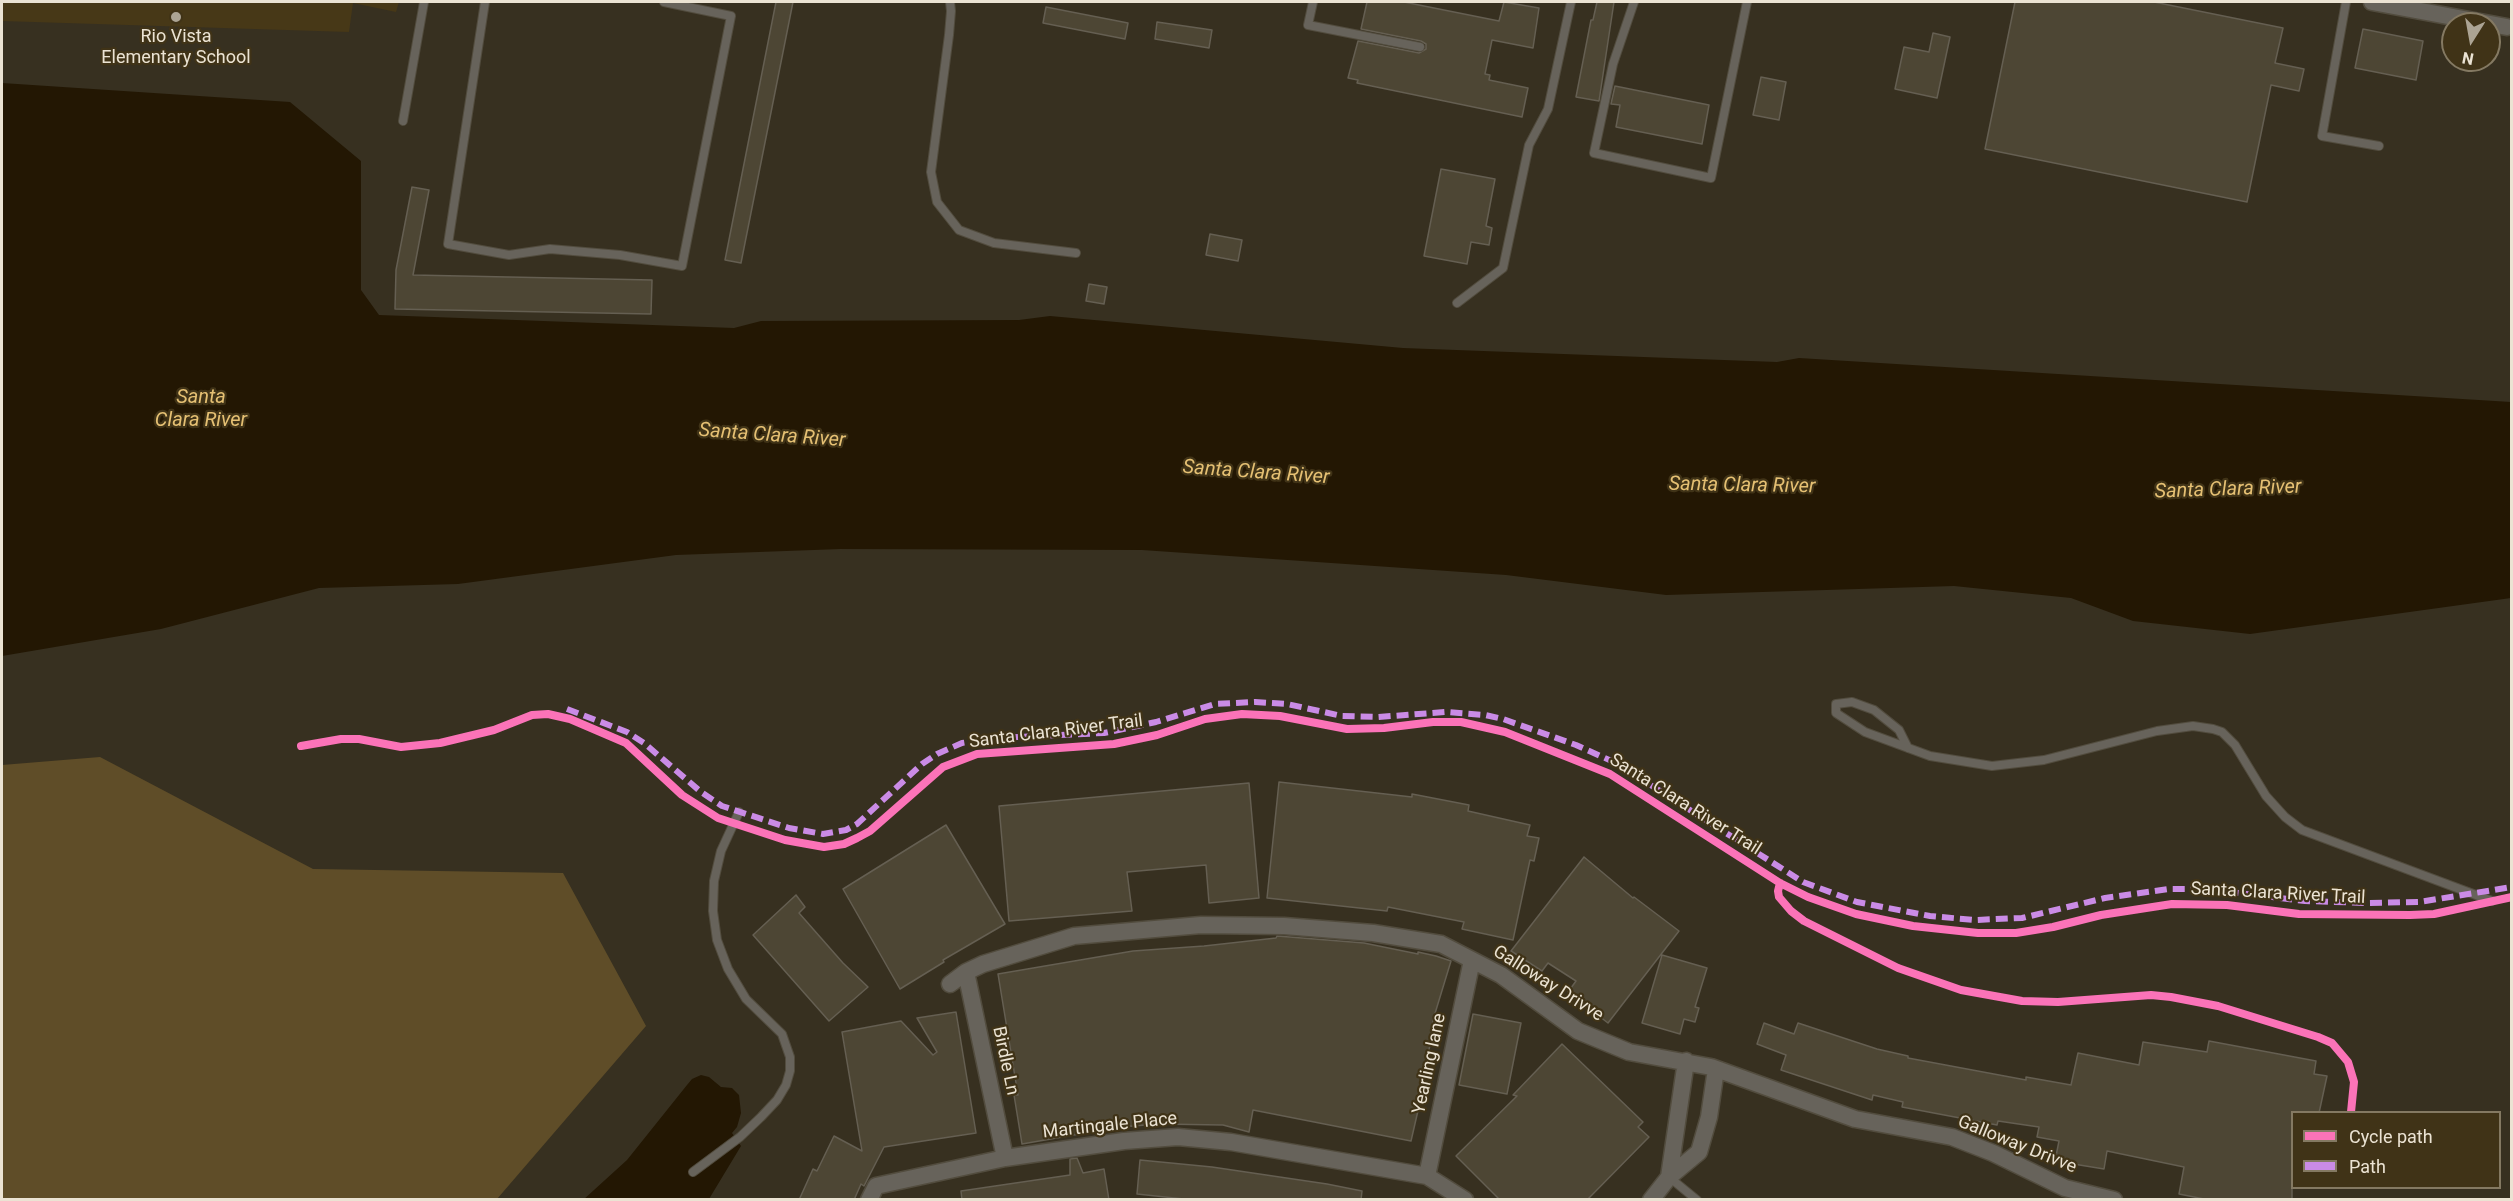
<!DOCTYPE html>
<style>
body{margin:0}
#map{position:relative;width:2513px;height:1201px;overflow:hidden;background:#373020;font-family:Roboto,sans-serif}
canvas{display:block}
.frame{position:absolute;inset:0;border:3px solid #ebe3d3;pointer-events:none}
.legend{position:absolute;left:2291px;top:1111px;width:210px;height:78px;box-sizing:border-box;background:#403317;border:2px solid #847962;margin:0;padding:8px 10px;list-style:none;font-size:18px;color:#ebe3d3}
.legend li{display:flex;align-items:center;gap:12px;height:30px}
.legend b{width:30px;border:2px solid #847962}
.north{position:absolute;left:2441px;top:12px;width:60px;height:60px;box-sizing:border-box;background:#403317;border:2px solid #847962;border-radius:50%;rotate:191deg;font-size:16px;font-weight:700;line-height:24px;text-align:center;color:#ebe3d3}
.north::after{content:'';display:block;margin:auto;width:21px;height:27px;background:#aca494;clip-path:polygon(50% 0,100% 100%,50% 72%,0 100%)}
</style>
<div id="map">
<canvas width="2513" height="1201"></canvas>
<div class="frame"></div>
<ul class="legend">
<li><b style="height:8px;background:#fb73b8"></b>Cycle path</li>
<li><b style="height:8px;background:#ca8be6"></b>Path</li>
</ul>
<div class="north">N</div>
</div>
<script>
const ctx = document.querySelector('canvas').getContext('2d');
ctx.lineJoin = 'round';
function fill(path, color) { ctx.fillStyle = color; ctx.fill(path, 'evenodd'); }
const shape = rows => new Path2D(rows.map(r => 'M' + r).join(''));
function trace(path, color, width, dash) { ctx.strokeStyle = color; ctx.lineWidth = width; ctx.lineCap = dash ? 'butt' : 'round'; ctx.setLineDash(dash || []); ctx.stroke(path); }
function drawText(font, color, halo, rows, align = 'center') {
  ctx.font = font + ' Roboto,sans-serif'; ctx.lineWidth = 4.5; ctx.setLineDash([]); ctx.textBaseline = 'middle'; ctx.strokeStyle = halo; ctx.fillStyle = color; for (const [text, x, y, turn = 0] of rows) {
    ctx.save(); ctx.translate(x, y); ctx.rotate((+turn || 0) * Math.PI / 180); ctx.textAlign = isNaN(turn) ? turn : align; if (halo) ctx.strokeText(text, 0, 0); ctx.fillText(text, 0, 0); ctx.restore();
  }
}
fill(shape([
 [2,2,399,2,396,12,353,3,349,32,2,21]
]), '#473817');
fill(shape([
 [100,757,313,869,563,873,646,1026,497,1199,2,1199,2,765]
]), '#5f4d28');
fill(shape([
 [2,83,290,102,361,161,361,290,379,315,734,328,761,321,1019,320,1050,316,1403,348,1777,362,1799,358,2511,402,2511,598,2250,634,2133,621,2071,598,1954,586,1666,595,1506,575,1142,550,841,549,676,555,458,584,319,588,161,629,2,656],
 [701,1075,709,1077,721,1087,732,1088,739,1095,741,1113,737,1127,732,1133,741,1146,709,1199,583,1200,627,1160,687,1085,692,1079]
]), '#231703');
const building = shape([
 [776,2,793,2,741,263,725,260,776,2],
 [1367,2,1404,2,1499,21,1504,2,1539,8,1533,48,1492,40,1485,74,1490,75,1489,80,1528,88,1522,117,1357,83,1358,80,1348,78,1358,41,1419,53,1426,49,1426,44,1421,41,1361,29,1367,2],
 [1597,2,1614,2,1599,101,1576,97,1591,20,1593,20,1597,2],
 [2015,2,2154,2,2283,28,2275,63,2304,69,2299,91,2271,85,2247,202,1985,149,2015,2],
 [1046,7,1128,23,1125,39,1043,23,1046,7],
 [1157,22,1212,30,1209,48,1155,39,1157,22],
 [2363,29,2423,41,2416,80,2355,68,2363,29],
 [1933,33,1950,37,1937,98,1895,89,1904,47,1929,52,1933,33],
 [1761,77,1786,82,1779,120,1753,115,1761,77],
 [1615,86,1709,105,1702,144,1616,127,1620,105,1611,104,1615,86],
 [1441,169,1495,179,1486,226,1492,228,1489,245,1471,242,1467,264,1424,256,1441,169],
 [412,187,429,190,413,275,652,280,651,314,395,309,396,270,412,187],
 [1210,234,1242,240,1238,261,1206,255,1210,234],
 [1089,284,1107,287,1104,304,1086,301,1089,284],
 [1279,782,1412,797,1412,794,1469,805,1468,811,1530,825,1527,836,1539,838,1534,861,1530,860,1513,940,1462,929,1464,922,1388,907,1387,911,1267,898,1279,782],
 [1249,783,1259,898,1209,903,1206,865,1127,872,1132,911,1009,921,999,806,1249,783],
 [946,825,1005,924,943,960,944,962,900,989,843,889,946,825],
 [1584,857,1633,898,1634,897,1679,931,1608,1023,1568,992,1576,981,1548,963,1542,971,1511,951,1584,857],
 [796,895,805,907,799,913,843,963,868,987,829,1021,753,935,796,895],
 [1277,936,1364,943,1418,954,1418,952,1436,956,1451,961,1433,1020,1433,1030,1421,1089,1420,1102,1411,1141,1253,1110,1249,1132,1223,1125,1159,1124,1120,1127,1022,1144,1014,1095,1018,1095,998,974,1133,951,1204,946,1276,938,1277,936],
 [1662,955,1707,968,1695,1007,1699,1008,1695,1022,1684,1019,1680,1034,1642,1023,1662,955],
 [956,1012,976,1133,884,1147,864,1186,861,1184,854,1200,799,1200,813,1169,817,1171,834,1136,862,1151,842,1032,901,1021,933,1055,937,1052,917,1018,956,1012],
 [1473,1014,1521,1023,1507,1094,1459,1085,1473,1014],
 [1764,1023,1794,1034,1798,1023,1877,1049,1908,1056,1908,1058,2026,1080,2026,1077,2071,1085,2078,1053,2139,1065,2143,1042,2207,1052,2209,1041,2316,1061,2314,1074,2327,1076,2319,1113,2292,1113,2292,1200,2209,1200,2179,1194,2184,1167,2107,1151,2104,1169,2055,1161,2059,1141,2037,1137,2039,1127,1998,1121,1997,1125,1902,1107,1903,1102,1873,1095,1872,1100,1781,1070,1786,1055,1757,1044,1764,1023],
 [1562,1044,1643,1122,1638,1127,1649,1137,1587,1200,1500,1200,1456,1156,1517,1096,1513,1095,1562,1044],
 [1077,1158,1083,1173,1104,1169,1109,1200,962,1200,961,1191,1070,1175,1070,1159,1077,1158],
 [1140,1160,1212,1167,1327,1184,1362,1191,1361,1200,1193,1200,1137,1194,1140,1160]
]);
fill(building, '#4d4634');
trace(building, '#655f52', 1.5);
const lane = shape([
 [485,2,448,244,509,255,550,249,620,255,682,266,731,16,664,2],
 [950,2,951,11,949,35,931,172,937,202,959,230,994,243,1076,253],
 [1313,2,1308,25,1420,47],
 [1634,2,1613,64,1594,153,1711,178,1747,2],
 [2346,2,2322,136,2379,146],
 [403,121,424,2],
 [1457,303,1503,268,1529,145,1548,109,1571,2],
 [1908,748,1899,730,1874,710,1852,702,1836,704,1836,713,1865,732,1930,756,1992,766,2044,760,2157,731,2193,726,2213,729,2222,732,2235,745,2266,796,2285,817,2302,830,2492,901],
 [693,1172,740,1137,761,1117,777,1100,786,1085,790,1071,790,1057,782,1034,746,999,728,969,717,940,713,911,714,881,721,851,739,812],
 [1669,1177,1697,1200]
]);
const street = shape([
 [2372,2,2507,27],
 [966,972,1005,1158],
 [950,984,966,972,983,964,1074,936,1201,925,1284,926,1373,933,1441,944,1501,975,1578,1031,1629,1052,1711,1067,1855,1119,1952,1137,1993,1153,2065,1188,2114,1200],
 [1427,1176,1472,960],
 [1669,1177,1686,1061],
 [869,1200,876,1186,1005,1158,1124,1141,1178,1137,1231,1142,1427,1176,1465,1200],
 [1651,1200,1669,1177,1699,1152,1709,1117,1716,1069]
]);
trace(lane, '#524c3e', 10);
trace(street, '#524c3e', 19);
trace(lane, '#67635b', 8);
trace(street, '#67635b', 16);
trace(shape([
 [567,709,627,732,644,743,701,792,722,806,789,828,823,834,846,830,857,824,922,764,937,754,962,743,995,738,1104,733,1156,722,1215,704,1255,702,1287,704,1342,716,1378,717,1446,712,1485,715,1503,719,1576,745,1616,763,1803,882,1857,902,1930,916,1975,920,2022,918,2105,898,2169,889,2206,889,2305,901,2366,903,2419,902,2512,887]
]), '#ca8be6', 6, [12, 6]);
trace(shape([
 [301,746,341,739,359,739,401,747,440,743,494,730,532,715,548,714,570,719,626,743,682,795,718,818,785,840,824,847,844,844,857,838,870,831,943,767,977,754,1114,744,1157,735,1205,719,1242,714,1280,716,1347,729,1384,728,1433,722,1461,722,1505,732,1610,774,1780,883,1808,897,1856,914,1913,926,1978,933,2016,933,2053,927,2101,915,2172,904,2227,905,2299,914,2410,915,2434,914,2512,897],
 [1780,883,1778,891,1779,897,1791,911,1804,921,1898,968,1961,990,2022,1001,2058,1002,2151,995,2171,997,2218,1006,2318,1037,2332,1043,2348,1062,2354,1082,2351,1112]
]), '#fb73b8', 8);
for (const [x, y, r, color] of [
 [176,17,6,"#aca494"]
]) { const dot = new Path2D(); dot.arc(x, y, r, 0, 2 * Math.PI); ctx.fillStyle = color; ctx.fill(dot); trace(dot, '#403317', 2); }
drawText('18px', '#ebe3d3', '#403317', [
 ["Rio Vista",176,37],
 ["Elementary School",176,58]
]);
drawText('18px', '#ebe3d3', '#403317', [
 ["Santa Clara River Trail",1056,732,-7],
 ["Santa Clara River Trail",1685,805,32],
 ["Santa Clara River Trail",2278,894,3],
 ["Galloway Drivve",1548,984,32],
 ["Birdle Ln",1005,1061,78],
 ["Yearling lane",1430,1064,-78],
 ["Martingale Place",1110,1126,-6],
 ["Galloway Drivve",2017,1145,22]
]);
drawText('italic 20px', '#e5c073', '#403317', [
 ["Santa",201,398],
 ["Clara River",201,421],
 ["Santa Clara River",772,436,4],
 ["Santa Clara River",1256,473,4],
 ["Santa Clara River",1742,486,1],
 ["Santa Clara River",2228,490,-2]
]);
</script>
